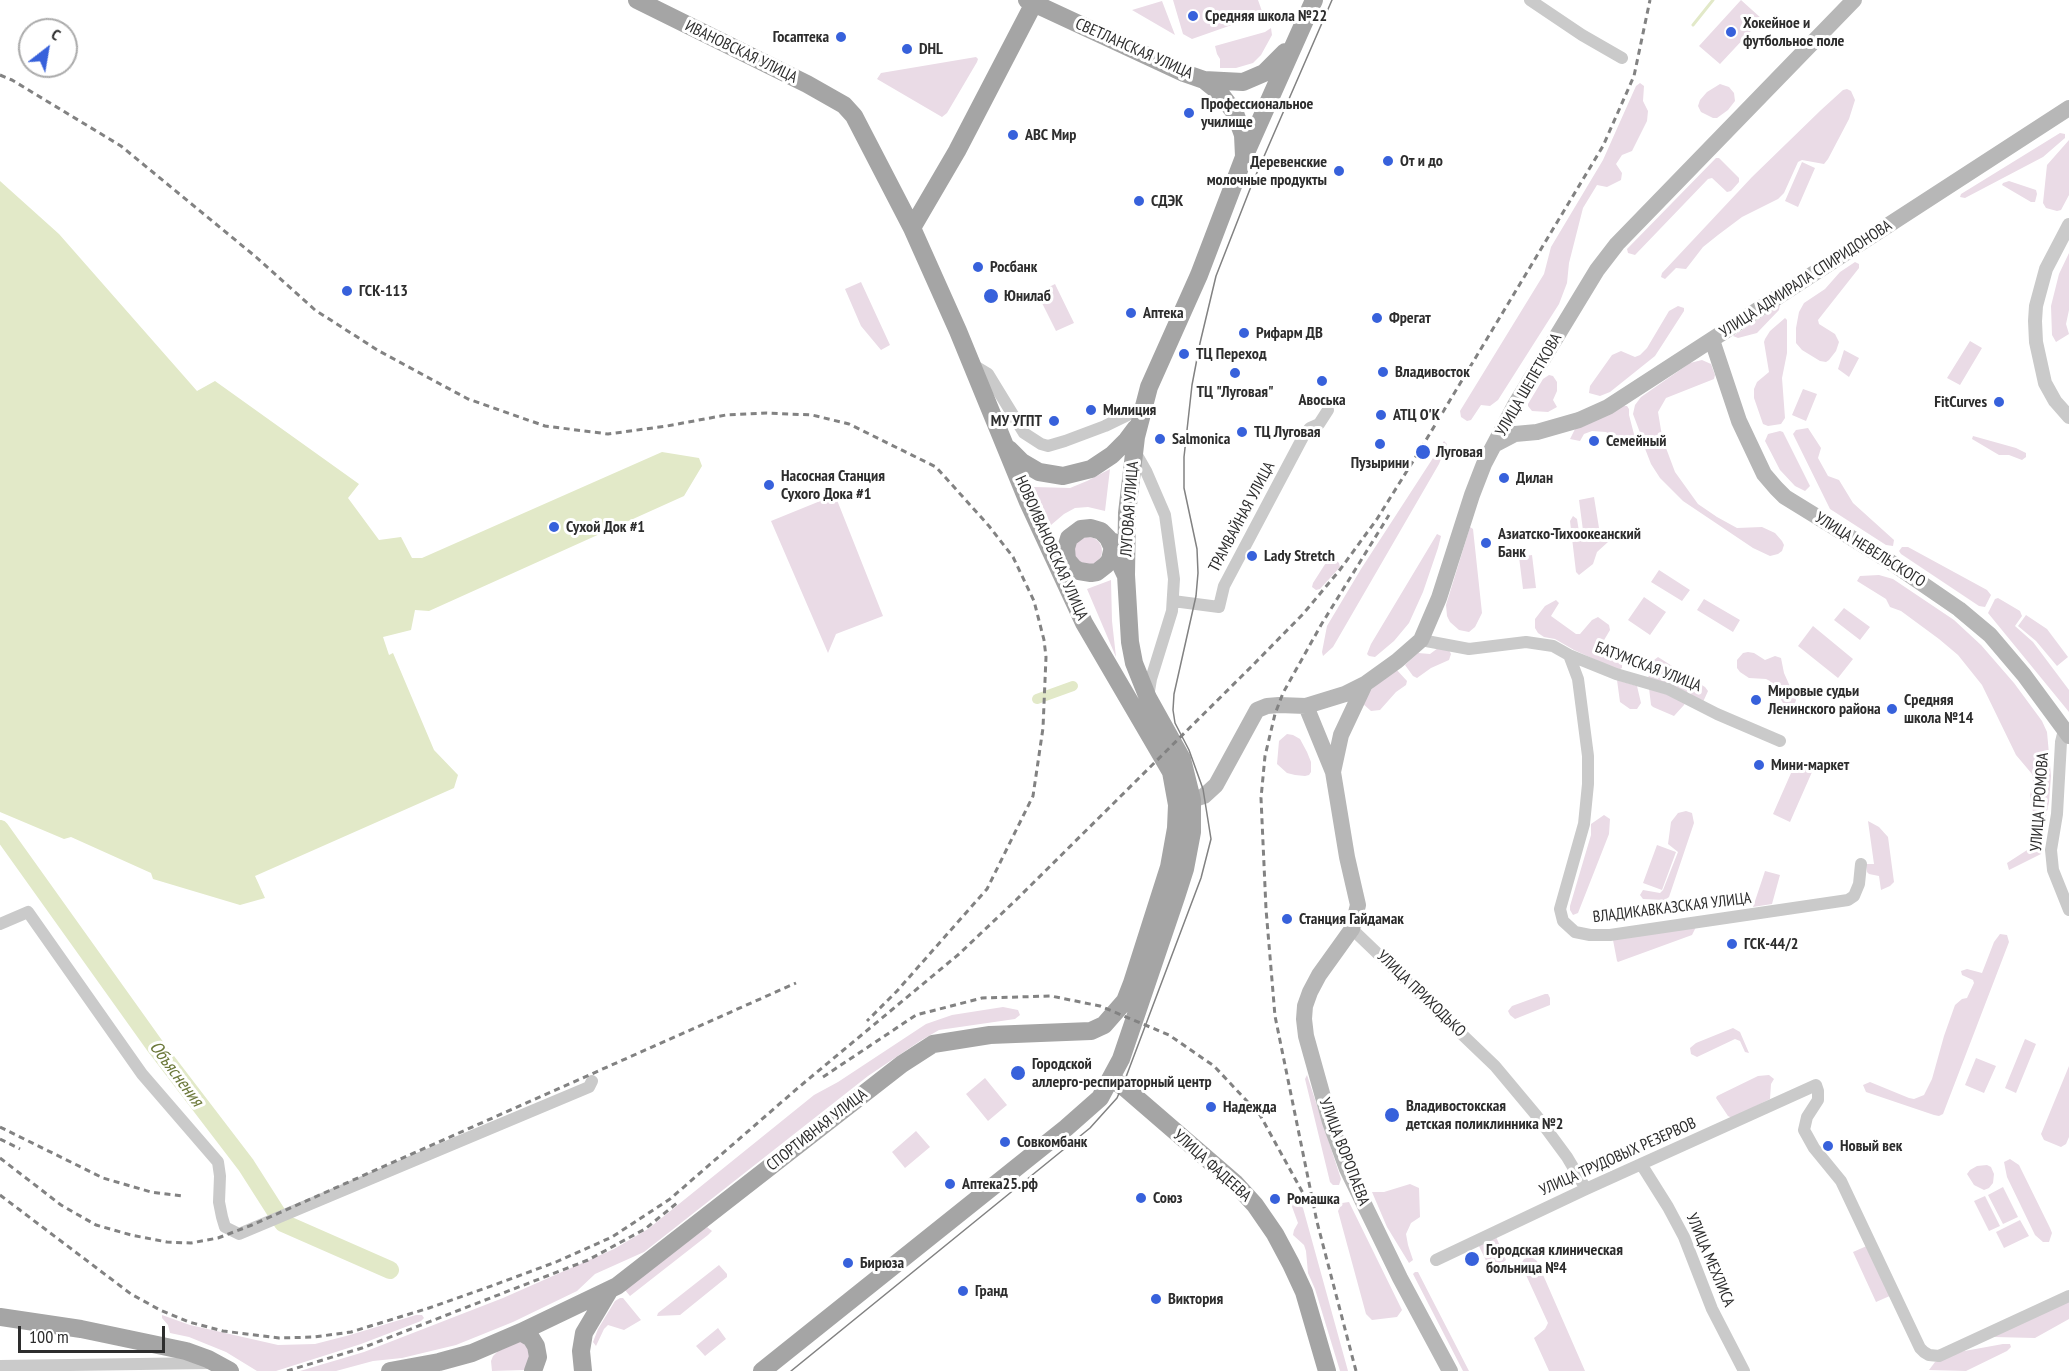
<!DOCTYPE html>
<meta charset="utf-8">
<style>
body{margin:0}
#map{position:relative;width:2069px;height:1371px;overflow:hidden;background:#fff;font-family:"PT Sans Narrow",sans-serif}
canvas{display:block}
.north{position:absolute;left:18px;top:18px;width:60px;height:60px;box-sizing:border-box;background:#fff;border:2px solid #ababab;border-radius:50%;rotate:31deg;font-size:16px;font-weight:700;line-height:24px;text-align:center;color:#2d2d2d}
.north::after{content:'';display:block;margin:auto;width:21px;height:27px;background:#3761db;clip-path:polygon(50% 0,100% 100%,50% 72%,0 100%)}
.scale{position:absolute;left:18px;top:1326px;width:147px;height:27px;box-sizing:border-box;border:3px solid #2d2d2d;border-top:0;padding-left:8px;font-size:18px;line-height:21px;white-space:nowrap;color:#2d2d2d;-webkit-text-stroke:4px #fff;paint-order:stroke}
</style>
<div id="map">
<canvas width="2069" height="1371"></canvas>
<div class="north">С</div>
<div class="scale">100 m</div>
</div>
<script>
const ctx = document.querySelector('canvas').getContext('2d');
ctx.lineJoin = 'round';
function fill(path, color) { ctx.fillStyle = color; ctx.fill(path, 'evenodd'); }
const shape = rows => new Path2D(rows.map(r => 'M' + r).join(''));
function trace(path, color, width, dash) { ctx.strokeStyle = color; ctx.lineWidth = width; ctx.lineCap = dash ? 'butt' : 'round'; ctx.setLineDash(dash || []); ctx.stroke(path); }
function drawText(font, color, halo, rows, align = 'center') {
  ctx.font = font + ' "PT Sans Narrow",sans-serif'; ctx.lineWidth = 6; ctx.setLineDash([]); ctx.textBaseline = 'middle'; ctx.strokeStyle = halo; ctx.fillStyle = color; for (const [text, x, y, turn = 0] of rows) {
    ctx.save(); ctx.translate(x, y); ctx.rotate((+turn || 0) * Math.PI / 180); ctx.textAlign = isNaN(turn) ? turn : align; if (halo) ctx.strokeText(text, 0, 0); ctx.fillText(text, 0, 0); ctx.restore();
  }
}
fill(shape([
 [1173,0,1258,0,1263,14,1192,39,1183,34],
 [1741,0,1762,19,1720,64,1699,46],
 [1162,1,1175,35,1132,10],
 [1271,28,1272,35,1261,55,1253,63,1236,68,1220,68,1220,59,1217,54,1215,46,1265,32],
 [976,57,978,59,977,62,947,113,942,117,877,79,881,73],
 [1640,83,1644,86,1643,101,1648,111,1647,121,1632,151,1622,155,1616,164,1622,173,1621,180,1607,187,1597,185,1583,208,1569,263,1567,283,1559,304,1498,400,1490,406,1481,405,1471,420,1467,421,1461,417,1460,411,1544,274,1551,247,1603,160,1636,86],
 [1720,84,1729,87,1734,93,1735,101,1728,110,1717,118,1713,118,1701,112,1698,106,1700,100,1707,92],
 [1847,89,1851,91,1855,100,1849,119,1828,159,1824,164,1802,160,1798,162,1784,193,1778,199,1742,217,1718,235,1703,247,1686,269,1676,268,1665,279,1661,277,1662,273,1752,177,1821,110,1843,90],
 [2060,133,2065,134,2065,138,2043,157,1965,198,1960,197,1961,194],
 [2069,140,2069,195,2061,210,2057,211,2046,208,2043,203,2047,165],
 [1716,158,1719,158,1739,178,1739,182,1731,191,1727,192,1712,178,1708,179,1635,255,1628,253,1627,249],
 [1802,162,1815,168,1798,207,1785,201],
 [2009,181,2036,190,2037,194,2035,202,2031,202,2002,185,2003,183],
 [2069,253,2069,310,2066,324,2069,334,2056,342,2052,335,2051,306,2059,274],
 [1855,262,1859,264,1859,268,1818,320,1819,324,1835,334,1839,342,1836,351,1829,360,1826,362,1820,361,1802,350,1796,343,1796,328,1799,312,1804,303,1825,289,1840,272],
 [861,282,890,345,881,350,861,326,845,289],
 [1055,284,1074,323,1056,331,1037,293],
 [1780,305,1779,310,1757,333,1738,338,1733,336],
 [1678,306,1684,308,1684,311,1655,356,1610,392,1600,396,1589,393,1590,386,1612,355,1621,351,1635,357,1640,355,1647,348,1669,311],
 [1785,318,1787,320,1787,353,1782,378,1785,418,1781,424,1768,426,1763,424,1754,398,1754,389,1757,382,1769,372,1764,342,1765,339,1770,331],
 [1970,341,1982,348,1960,385,1947,378],
 [1844,350,1859,358,1849,377,1838,369],
 [1702,360,1711,364,1715,375,1714,379,1666,398,1658,412,1662,436,1657,439,1642,438,1633,414,1635,405,1641,397,1690,363],
 [1549,375,1553,376,1557,382,1557,391,1553,400,1557,407,1548,412,1532,411,1528,406,1528,404,1543,379],
 [1803,389,1817,394,1806,421,1792,415],
 [1621,406,1627,406,1629,409,1629,415,1635,438,1634,442,1624,441,1606,432,1592,431,1584,434,1580,441,1570,439,1575,429],
 [1808,428,1821,448,1818,458,1828,476,1839,480,1853,503,1894,540,1893,546,1886,545,1830,509,1793,434,1796,430],
 [1780,431,1783,432,1810,486,1805,491,1795,486,1780,470,1765,441,1768,434],
 [1973,436,2016,448,2026,453,2026,457,2022,460,2009,455,1999,455,1972,439],
 [1444,441,1447,444,1439,464,1333,647,1323,656,1322,652,1327,626,1361,569],
 [1646,443,1660,444,1666,448,1675,472,1698,504,1717,517,1737,528,1762,527,1775,533,1782,541,1784,545,1782,551,1778,554,1770,556,1753,548,1683,501,1660,478,1651,464,1644,446],
 [1110,469,1105,511,1088,507,1075,508,1064,514,1051,525,1034,487,1070,488,1087,481],
 [835,495,883,616,836,634,828,653,771,521],
 [1594,497,1599,528,1584,538,1579,500],
 [1573,516,1577,519,1580,538,1583,541,1585,542,1599,532,1608,542,1597,552,1593,564,1579,575,1576,572,1570,521],
 [1470,527,1473,529,1482,613,1475,627,1469,632,1459,630,1450,622,1447,616,1446,605],
 [1437,534,1441,536,1438,548,1423,592,1409,623,1394,641,1375,657,1369,656,1367,654,1371,644],
 '1074 551a14 14 0 1 1 28 0a14 14 0 1 1-28 0Z',
 [1902,547,1908,547,1987,590,1991,595,1985,607,1979,606,1901,554,1899,551],
 [1532,555,1536,588,1523,589,1519,557],
 [1329,558,1333,558,1339,563,1340,567,1320,589,1316,590,1312,587,1313,583],
 [1659,570,1690,590,1682,601,1651,582],
 [1879,575,1893,579,1954,620,1981,645,2014,683,2042,721,2047,732,2051,776,2049,802,2043,830,2038,830,2036,828,2030,796,2033,781,2032,774,2016,755,1982,685,1958,655,1939,639,1901,611,1890,607,1886,599,1857,581,1860,576],
 [1111,580,1112,621,1116,657,1087,589],
 [1644,597,1666,612,1650,635,1628,620],
 [1998,598,2020,611,2022,616,2015,626,2033,642,2069,690,2069,712,1988,613,1995,599],
 [1704,599,1740,620,1733,632,1697,610],
 [1556,600,1559,603,1551,616,1576,634,1580,634,1592,620,1598,617,1609,625,1610,630,1600,647,1622,664,1622,668,1618,670,1574,650,1555,639,1544,637,1538,633,1535,628,1535,619,1545,606],
 [1844,608,1870,627,1860,640,1834,620],
 [2026,615,2047,629,2068,657,2057,666,2036,641,2018,626],
 [1813,626,1853,659,1838,678,1798,646],
 [1438,648,1449,650,1451,654,1449,660,1431,668,1417,678,1413,676,1405,665,1418,653,1430,654],
 [1748,652,1754,653,1765,660,1775,656,1781,658,1784,673,1796,700,1794,706,1786,706,1783,703,1770,681,1766,679,1749,678,1740,672,1737,668,1737,660,1743,653],
 [1658,657,1705,687,1708,691,1703,702,1648,678,1654,660],
 [1396,669,1407,681,1406,685,1396,692,1380,710,1371,711,1362,703,1362,697],
 [1617,680,1637,686,1641,703,1637,709,1630,709,1620,702],
 [1649,688,1667,692,1685,703,1684,705,1674,716,1653,707,1651,705],
 [1287,734,1293,735,1300,739,1307,752,1311,762,1311,772,1309,775,1305,776,1295,775,1287,773,1277,764,1279,741],
 [1795,764,1812,772,1790,822,1773,814],
 [1686,811,1692,813,1694,823,1669,897,1665,900,1643,899,1640,895,1643,890,1660,893,1663,890,1678,852,1668,844,1671,822,1678,813],
 [1604,815,1610,819,1609,834,1578,913,1573,915,1570,910,1570,906,1591,835,1591,824],
 [1868,821,1879,827,1888,837,1894,882,1890,886,1881,890,1879,876,1869,874,1867,872,1866,864,1874,864],
 [2038,843,2044,847,2041,854,2009,870,2007,863],
 [1657,845,1676,852,1662,890,1643,883],
 [1765,871,1780,875,1772,904,1753,907],
 [1696,927,1692,935,1618,962,1617,961,1613,940],
 [2000,934,2007,935,2009,942,1943,1114,1939,1116,1934,1115,1866,1092,1863,1085,1870,1082,1909,1098,1914,1099,1924,1095,1932,1079,1944,1036,1955,1005,1962,999,1967,998,1974,983,1973,980,1962,975,1961,971,1967,969,1982,973,1994,942],
 [1545,994,1548,994,1550,998,1550,1005,1515,1019,1510,1015,1508,1011,1512,1006],
 [1003,1007,1018,1010,1020,1015,1015,1019,939,1030,920,1041,868,1076,644,1252,595,1274,577,1291,513,1322,456,1345,402,1358,373,1361,336,1371,300,1371,364,1352,503,1298,614,1249,648,1229,814,1095,838,1082,926,1024,952,1015],
 [1733,1028,1740,1032,1749,1053,1745,1052,1740,1041,1735,1039,1697,1057,1691,1054,1690,1048,1696,1043],
 [2025,1039,2036,1044,2016,1093,2005,1088],
 [1976,1058,1996,1066,1984,1093,1965,1085],
 [2069,1066,2069,1137,2066,1144,2061,1147,2044,1140,2041,1134],
 [1307,1075,1341,1179,1339,1185,1333,1185,1330,1182,1305,1079],
 [1769,1075,1774,1079,1771,1084,1770,1099,1732,1118,1728,1116,1716,1098,1717,1096,1758,1076],
 [985,1078,1007,1105,988,1121,966,1094],
 [916,1131,930,1147,905,1168,892,1152],
 [2010,1159,2019,1165,2050,1228,2052,1233,2049,1242,2043,1242,2035,1235,2007,1177,2004,1162],
 [1987,1165,1991,1167,1994,1174,1993,1183,1989,1188,1984,1190,1974,1185,1967,1174,1970,1170,1977,1166],
 [1410,1184,1419,1188,1420,1217,1411,1223,1406,1234,1408,1245,1413,1260,1409,1263,1387,1227,1372,1192,1384,1192],
 [2003,1187,2018,1217,2003,1224,1988,1195],
 [1985,1196,2000,1226,1989,1231,1974,1201],
 [1297,1199,1303,1208,1348,1371,1340,1371,1315,1289,1308,1273,1306,1251,1304,1245,1293,1235,1294,1230,1298,1223,1291,1204,1294,1200],
 [1349,1202,1402,1310,1397,1317,1372,1320,1366,1314,1338,1211,1342,1203],
 [2020,1220,2029,1236,2004,1248,1996,1232],
 [707,1227,712,1231,708,1235,630,1296,625,1290],
 [1494,1232,1506,1260,1491,1271,1476,1240],
 [1869,1245,1892,1295,1876,1302,1853,1252],
 [1529,1257,1533,1258,1537,1261,1585,1371,1549,1371,1534,1338,1545,1329,1548,1323,1521,1264,1524,1259],
 [719,1265,727,1274,727,1277,680,1315,657,1316,658,1313],
 [1415,1272,1418,1272,1469,1371,1463,1371,1413,1274],
 [620,1298,623,1298,641,1320,624,1330,608,1325,604,1329,596,1346,593,1342,598,1329,615,1301],
 [2069,1301,2069,1319,2035,1338,1994,1337,1994,1335],
 [162,1315,190,1325,278,1345,315,1344,350,1335,416,1315,422,1315,424,1318,421,1321,361,1344,276,1371,257,1371,226,1352,189,1337,170,1333,168,1325,162,1318],
 [718,1328,726,1339,705,1356,696,1346],
 [520,1340,531,1351,525,1370,492,1371,491,1361,493,1356,498,1351],
 [2003,1344,2010,1344,2011,1347,2007,1351,1966,1371,1929,1370,1935,1362,1959,1352]
]), '#eadbe6');
fill(shape([
 [0,181,59,234,197,391,215,381,359,484,348,498,379,540,401,537,412,558,422,558,662,452,699,458,702,466,684,496,429,611,415,610,411,630,383,637,389,655,393,653,434,750,458,775,454,788,255,876,265,898,240,905,153,879,151,873,71,837,64,839,0,812]
]), '#e2e9c8');
trace(shape([
 [1693,25,1713,0]
]), '#e2e9c8', 3);
trace(shape([
 [1037,699,1073,686]
]), '#e2e9c8', 10);
trace(shape([
 [0,829,155,1046,246,1165,283,1223,390,1270]
]), '#e2e9c8', 18);
trace(shape([
 [1530,0,1582,35,1622,58],
 [973,365,988,374,1024,433,1041,444,1048,446,1065,441,1105,426,1144,407],
 [1134,450,1146,471,1165,515,1174,579,1172,611,1151,679,1148,697],
 [1173,601,1219,607,1224,586,1304,435,1310,428,1319,424,1328,410],
 [1421,640,1469,649,1526,642,1553,646,1569,655,1578,679,1588,756,1588,784,1584,824,1560,909,1563,921,1575,932,1590,935,1610,935,1848,900,1854,896,1859,884,1861,864],
 [1569,655,1616,674,1668,689,1717,714,1780,741],
 [2064,730,2061,742,2057,814,2051,850,2053,870,2069,910],
 [0,924,28,912,142,1074,218,1162,220,1176,219,1202,222,1217,225,1227,239,1234,589,1087,592,1081],
 [1352,929,1495,1066,1536,1115,1567,1157,1586,1189],
 [1641,1164,1668,1207,1684,1237,1712,1309,1744,1371],
 [1436,1260,1586,1189,1816,1085,1818,1091,1818,1100,1807,1117,1804,1130,1814,1148,1841,1181,1920,1348,1924,1352,1929,1355,1939,1356,2069,1296],
 [0,1366,209,1363]
]), '#cacaca', 12);
trace(shape([
 [2069,225,2046,269,2036,306,2035,321,2036,342,2045,383,2055,401,2069,417]
]), '#cacaca', 14);
trace(shape([
 [1712,340,1739,421,1764,474,1776,488,1785,497,1889,561,1959,609,1990,635,2024,675,2069,736],
 [1494,445,1515,434,1537,432,1579,420,1608,407,2069,108],
 [1306,706,1333,772,1347,857,1358,905,1352,929,1319,975,1310,992,1305,1006,1304,1019,1306,1036,1330,1122,1347,1169,1400,1278,1450,1371],
 [1333,772,1341,735,1365,684],
 [1192,800,1204,796,1216,785,1257,710,1267,706,1279,705,1306,706,1345,694,1365,684,1397,661,1421,640,1439,598,1472,495,1484,464,1515,405,1597,270,1617,244,1854,0]
]), '#b7b7b7', 16);
trace(shape([
 [1027,0,1184,73,1204,80,1243,82,1264,73,1285,52],
 [1204,80,1219,92,1235,113,1243,135,1244,156],
 [912,228,957,151,1034,3],
 [1009,449,1022,462,1039,472,1063,476,1091,469,1112,455,1127,440,1136,428],
 [1063,555,1074,568,1079,571,1091,573,1097,572,1106,565,1110,560,1114,542],
 [1068,573,1066,548,1069,538,1081,529,1091,528,1101,531,1108,538,1125,574],
 [1112,1079,1125,1088,1235,1183,1255,1205,1275,1234,1291,1264,1304,1292,1327,1371],
 [0,1317,81,1329,186,1351,208,1359,230,1371],
 [521,1332,531,1338,536,1346,538,1357,533,1371],
 [390,1371,439,1362,472,1353,521,1332,617,1286,902,1064,933,1044,990,1035,1091,1031,1104,1025,1125,1001,1132,983,1169,867,1176,828,1177,805,1171,772,1084,623,1028,502,958,331,912,228,854,116,844,105,807,84,637,0],
 [583,1371,581,1351,584,1333,609,1291],
 [762,1371,1066,1128,1100,1098,1121,1059,1176,897,1185,869,1192,832,1192,800,1182,759,1148,698,1134,663,1130,642,1126,575,1127,513,1136,437,1149,387,1199,275,1244,157,1314,0]
]), '#a5a5a5', 18);
trace(shape([
 [791,1371,1090,1128,1117,1098,1126,1077,1201,878,1211,839,1203,789,1189,750,1175,723,1173,710,1174,694,1196,596,1198,573,1197,549,1184,488,1184,457,1192,385,1200,343,1216,276,1252,184,1332,0]
]), '#828282', 1.5);
trace(shape([
 [0,75,12,80,121,146,256,257,315,310,379,351,468,399,545,426,608,434,667,426,726,415,767,413,812,415,849,424,936,467,989,526,1013,557,1034,601,1044,640,1046,657,1043,728,1033,796,987,889,897,991,867,1021],
 [823,1077,916,1015,982,998,1051,996,1100,1006,1169,1035,1214,1066,1260,1115,1309,1204],
 [0,1127,103,1178,151,1192,182,1196],
 [0,1139,20,1149],
 [0,1158,61,1205,96,1225,131,1235,167,1242,191,1243,218,1238,252,1225,796,983],
 [0,1195,131,1294,160,1310,189,1322,223,1331,279,1338,314,1337,351,1332,429,1308,494,1285,556,1262,612,1237,670,1199,799,1087,959,954,1016,900,1251,667,1303,614,1339,571,1377,519,1420,450,1603,146,1634,76,1650,0],
 [287,1371,362,1348,588,1260,645,1229,677,1203],
 [1356,1371,1317,1222,1275,1016,1266,909,1261,798,1265,756,1275,714,1283,693,1321,625,1389,515]
]), '#828282', 3, [6, 4.5]);
for (const [x, y, r, color] of [
 [1193,16,6,"#3761db"],
 [1731,32,6,"#3761db"],
 [841,37,6,"#3761db"],
 [907,49,6,"#3761db"],
 [1189,113,6,"#3761db"],
 [1013,135,6,"#3761db"],
 [1388,161,6,"#3761db"],
 [1339,171,6,"#3761db"],
 [1139,201,6,"#3761db"],
 [978,267,6,"#3761db"],
 [347,291,6,"#3761db"],
 [991,296,8,"#3761db"],
 [1131,313,6,"#3761db"],
 [1377,318,6,"#3761db"],
 [1244,333,6,"#3761db"],
 [1184,354,6,"#3761db"],
 [1383,372,6,"#3761db"],
 [1235,373,6,"#3761db"],
 [1322,381,6,"#3761db"],
 [1999,402,6,"#3761db"],
 [1091,410,6,"#3761db"],
 [1381,415,6,"#3761db"],
 [1054,421,6,"#3761db"],
 [1242,432,6,"#3761db"],
 [1160,439,6,"#3761db"],
 [1594,441,6,"#3761db"],
 [1380,444,6,"#3761db"],
 [1423,452,8,"#3761db"],
 [1504,478,6,"#3761db"],
 [769,485,6,"#3761db"],
 [554,527,6,"#3761db"],
 [1486,543,6,"#3761db"],
 [1252,556,6,"#3761db"],
 [1756,700,6,"#3761db"],
 [1892,709,6,"#3761db"],
 [1759,765,6,"#3761db"],
 [1287,919,6,"#3761db"],
 [1732,944,6,"#3761db"],
 [1018,1073,8,"#3761db"],
 [1211,1107,6,"#3761db"],
 [1392,1115,8,"#3761db"],
 [1005,1142,6,"#3761db"],
 [1828,1146,6,"#3761db"],
 [950,1184,6,"#3761db"],
 [1141,1198,6,"#3761db"],
 [1275,1199,6,"#3761db"],
 [1472,1259,8,"#3761db"],
 [848,1263,6,"#3761db"],
 [963,1291,6,"#3761db"],
 [1156,1299,6,"#3761db"]
]) { const dot = new Path2D(); dot.arc(x, y, r, 0, 2 * Math.PI); ctx.fillStyle = color; ctx.fill(dot); trace(dot, '#fff', 2); }
drawText('bold 16px', '#2d2d2d', '#fff', [
 ["Средняя школа №22",1205,16],
 ["Хокейное и",1743,23],
 ["футбольное поле",1743,41],
 ["Госаптека",829,37,"right"],
 ["DHL",919,49],
 ["Профессиональное",1201,104],
 ["училище",1201,122],
 ["ABC Мир",1025,135],
 ["От и до",1400,161],
 ["Деревенские",1327,162,"right"],
 ["молочные продукты",1327,180,"right"],
 ["СДЭК",1151,201],
 ["Росбанк",990,267],
 ["ГСК-113",359,291],
 ["Юнилаб",1004,296],
 ["Аптека",1143,313],
 ["Фрегат",1389,318],
 ["Рифарм ДВ",1256,333],
 ["ТЦ Переход",1196,354],
 ["Владивосток",1395,372],
 ["ТЦ \"Луговая\"",1235,392,"center"],
 ["Авоська",1322,400,"center"],
 ["FitCurves",1987,402,"right"],
 ["Милиция",1103,410],
 ["АТЦ О'К",1393,415],
 ["МУ УГПТ",1042,421,"right"],
 ["ТЦ Луговая",1254,432],
 ["Salmonica",1172,439],
 ["Семейный",1606,441],
 ["Луговая",1436,452],
 ["Пузырини",1380,463,"center"],
 ["Насосная Станция",781,476],
 ["Сухого Дока #1",781,494],
 ["Дилан",1516,478],
 ["Сухой Док #1",566,527],
 ["Азиатско-Тихоокеанский",1498,534],
 ["Банк",1498,552],
 ["Lady Stretch",1264,556],
 ["Мировые судьи",1768,691],
 ["Ленинского района",1768,709],
 ["Средняя",1904,700],
 ["школа №14",1904,718],
 ["Мини-маркет",1771,765],
 ["Станция Гайдамак",1299,919],
 ["ГСК-44/2",1744,944],
 ["Городской",1032,1064],
 ["аллерго-респираторный центр",1032,1082],
 ["Владивостокская",1406,1106],
 ["детская поликлинника №2",1406,1124],
 ["Надежда",1223,1107],
 ["Совкомбанк",1017,1142],
 ["Новый век",1840,1146],
 ["Аптека25.рф",962,1184],
 ["Союз",1153,1198],
 ["Ромашка",1287,1199],
 ["Городская клиническая",1486,1250],
 ["больница №4",1486,1268],
 ["Бирюза",860,1263],
 ["Гранд",975,1291],
 ["Виктория",1168,1299]
], 'left');
drawText('16px', '#2d2d2d', '#fff', [
 ["СВЕТЛАНСКАЯ УЛИЦА",1134,49,24],
 ["ИВАНОВСКАЯ УЛИЦА",741,52,26],
 ["УЛИЦА АДМИРАЛА СПИРИДОНОВА",1806,279,-33],
 ["УЛИЦА ШЕПЕТКОВА",1529,385,-60],
 ["ЛУГОВАЯ УЛИЦА",1130,509,-86],
 ["ТРАМВАЙНАЯ УЛИЦА",1242,517,-62],
 ["НОВОИВАНОВСКАЯ УЛИЦА",1051,548,66],
 ["УЛИЦА НЕВЕЛЬСКОГО",1870,550,32],
 ["БАТУМСКАЯ УЛИЦА",1648,667,21],
 ["УЛИЦА ГРОМОВА",2040,802,-86],
 ["ВЛАДИКАВКАЗСКАЯ УЛИЦА",1672,908,-7],
 ["УЛИЦА ПРИХОДЬКО",1421,994,44],
 ["СПОРТИВНАЯ УЛИЦА",817,1130,-38],
 ["УЛИЦА ВОРОПАЕВА",1344,1152,69],
 ["УЛИЦА ТРУДОВЫХ РЕЗЕРВОВ",1618,1157,-24],
 ["УЛИЦА ФАДЕЕВА",1212,1166,42],
 ["УЛИЦА МЕХЛИСА",1710,1260,67]
]);
drawText('italic 18px', '#6b7839', '#fff', [
 ["Объяснения",176,1074,53]
]);
</script>
